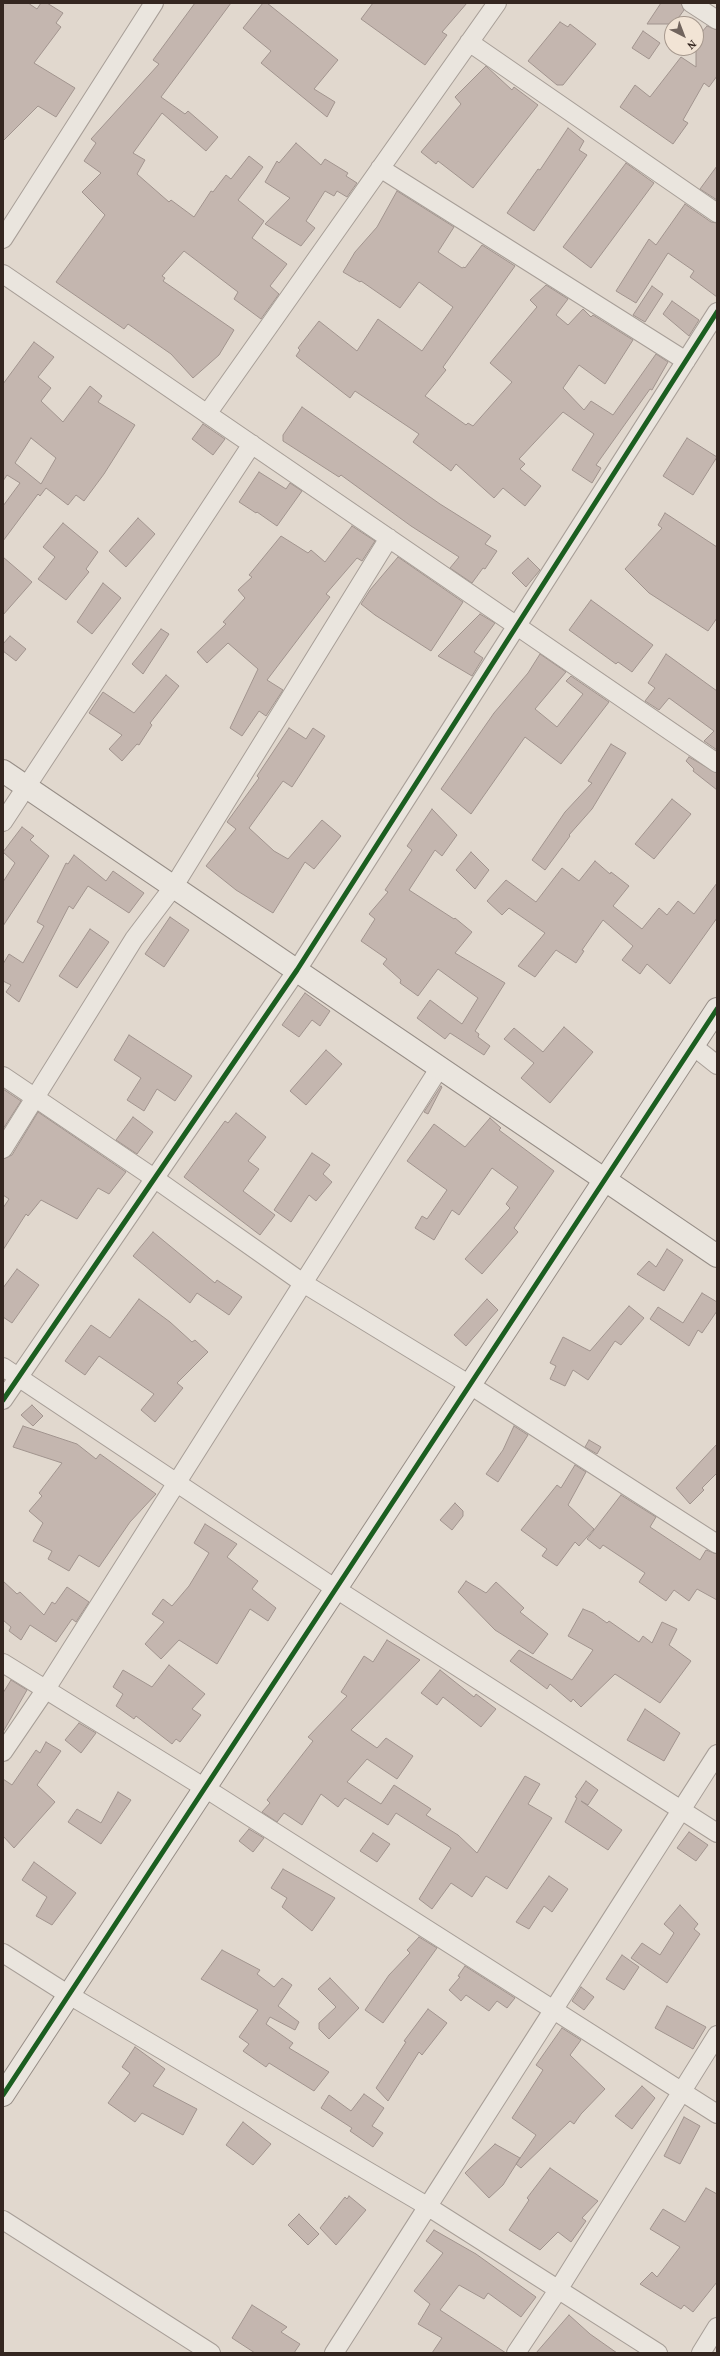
<!DOCTYPE html>
<style>
body{margin:0}
#map{position:relative;width:720px;height:2356px;overflow:hidden;background:#e1d8ce;font-family:"Source Serif 4",serif}
canvas{display:block}
.frame{position:absolute;inset:0;border:4px solid #342620;pointer-events:none}
.north{position:absolute;left:664px;top:16px;width:40px;height:40px;box-sizing:border-box;background:#f2e4d5;border:1px solid #a6988d;border-radius:50%;rotate:138deg;font-size:11px;font-weight:700;line-height:16px;text-align:center;color:#342620}
.north::after{content:'';display:block;margin:auto;width:14px;height:18px;background:#71645d;clip-path:polygon(50% 0,100% 100%,50% 72%,0 100%)}
</style>
<div id="map">
<canvas width="720" height="2356"></canvas>
<div class="frame"></div>
<div class="north">N</div>
</div>
<script>
const ctx = document.querySelector('canvas').getContext('2d');
ctx.lineJoin = 'round';
function fill(path, color) { ctx.fillStyle = color; ctx.fill(path, 'evenodd'); }
const shape = rows => new Path2D(rows.map(r => 'M' + r).join(''));
function trace(path, color, width, dash) { ctx.strokeStyle = color; ctx.lineWidth = width; ctx.lineCap = dash ? 'butt' : 'round'; ctx.setLineDash(dash || []); ctx.stroke(path); }
const building = shape([
 [3,3,28,3,37,9,41,3,47,3,63,13,56,23,61,27,34,63,75,88,56,117,38,106,3,141,3,3],
 [195,3,231,3,161,97,185,114,188,111,218,137,206,151,162,113,133,153,145,160,137,174,169,202,171,200,194,217,211,191,213,192,226,175,231,179,249,156,263,167,238,200,264,221,252,238,287,264,270,286,279,294,261,319,234,299,238,292,184,251,162,276,165,278,163,281,234,330,219,355,193,378,171,354,128,324,124,329,56,282,105,215,82,192,101,173,84,161,96,143,91,139,159,64,153,60,195,3],
 [263,3,267,3,338,60,314,89,335,102,327,117,261,63,271,51,243,28,263,3],
 [373,3,467,3,442,32,447,35,425,65,361,19,373,3],
 [661,3,681,3,684,10,674,24,647,24,661,3],
 [560,22,568,27,570,24,596,44,563,85,557,85,528,61,560,22],
 [707,26,717,30,717,76,709,87,704,83,683,120,688,123,673,144,620,107,635,85,650,97,681,57,696,67,696,39,707,26],
 [643,31,660,43,649,59,632,48,643,31],
 [486,66,512,90,514,87,538,105,473,188,438,161,436,164,421,152,461,104,455,97,486,66],
 [568,128,584,141,579,150,587,155,534,231,507,213,538,169,540,170,568,128],
 [296,143,321,165,325,159,348,173,346,176,357,183,347,197,337,191,334,196,325,191,306,221,315,228,301,246,265,224,290,198,265,182,277,161,279,163,296,143],
 [626,163,654,183,591,268,563,247,626,163],
 [717,166,717,200,700,189,717,166],
 [397,191,454,227,438,252,462,268,464,267,465,268,482,245,515,266,443,367,446,370,425,396,466,425,468,423,473,426,512,382,490,363,537,307,530,300,546,285,568,299,556,315,568,325,583,309,591,317,593,315,633,340,605,384,579,365,563,388,584,410,591,401,613,415,656,354,668,362,652,390,650,389,596,465,601,468,592,483,572,470,594,434,563,412,519,459,525,464,520,469,541,486,525,506,503,488,494,498,456,464,451,471,413,442,419,434,355,391,350,398,296,356,300,350,298,348,319,321,357,351,378,319,422,351,453,307,419,282,400,308,361,281,360,282,343,272,355,252,377,227,397,191],
 [685,204,711,222,717,223,717,297,690,277,694,271,668,253,636,303,616,291,649,239,656,245,685,204],
 [652,286,663,294,645,322,633,315,652,286],
 [672,301,699,320,689,336,663,314,672,301],
 [34,342,54,357,38,377,51,388,41,401,63,422,90,386,102,396,98,402,135,425,104,474,84,501,76,495,68,505,46,488,40,496,38,494,3,541,3,506,20,483,7,475,3,481,3,384,34,342],
 [31,438,56,458,41,484,15,463,31,438],
 [302,407,440,504,491,536,485,544,497,551,485,569,483,568,472,583,450,568,459,557,411,526,341,475,339,477,283,441,283,435,302,407],
 [203,424,225,439,213,455,192,439,203,424],
 [687,438,717,457,693,495,663,476,687,438],
 [259,472,286,489,290,483,302,491,277,526,257,512,256,513,239,502,259,472],
 [665,513,717,547,717,618,708,631,649,593,625,569,662,528,658,525,665,513],
 [138,518,155,534,126,567,109,551,138,518],
 [63,523,98,552,86,569,89,572,66,600,38,579,55,557,43,547,63,523],
 [352,526,375,541,362,561,357,558,326,594,330,597,267,680,283,690,266,716,259,711,242,736,230,728,258,669,228,643,207,663,197,652,226,624,223,622,245,598,238,590,252,577,249,575,281,536,308,553,311,550,325,562,352,526],
 [3,557,32,582,3,615,3,557],
 [398,557,463,602,431,651,375,615,361,604,370,590,398,557],
 [528,558,540,570,526,587,512,573,528,558],
 [103,583,121,598,92,634,77,622,103,583],
 [591,600,653,645,632,672,618,662,616,664,569,630,591,600],
 [480,614,495,623,474,652,483,658,472,676,438,656,480,614],
 [161,629,169,634,143,674,132,664,161,629],
 [10,636,26,649,16,661,3,651,3,644,10,636],
 [540,654,566,672,535,709,557,727,583,694,566,681,571,676,609,702,561,764,525,737,471,814,441,789,494,713,528,673,540,654],
 [666,654,717,691,717,750,704,741,714,731,669,698,659,710,645,701,655,688,648,683,666,654],
 [166,675,179,686,150,723,152,725,139,745,137,744,122,761,109,749,122,735,89,713,103,692,134,713,166,675],
 [289,728,306,739,313,728,325,736,292,787,283,781,249,828,274,851,288,859,322,820,341,836,314,869,305,862,273,913,236,890,206,866,236,829,227,822,259,778,257,776,289,728],
 [611,744,626,753,592,809,569,835,570,836,545,870,532,860,565,812,592,783,588,781,611,744],
 [689,757,717,773,717,790,693,771,694,769,686,761,689,757],
 [672,799,691,814,654,859,635,844,672,799],
 [432,809,457,835,442,856,435,850,409,890,454,919,455,918,472,932,455,953,505,983,475,1031,479,1034,478,1037,490,1046,484,1055,450,1033,445,1039,417,1018,430,1000,462,1024,478,998,438,969,418,996,400,983,401,980,383,964,387,959,361,941,375,919,369,914,388,892,385,890,412,850,407,846,432,809],
 [22,827,34,836,30,840,49,856,3,926,3,882,15,863,3,852,22,827],
 [471,852,489,870,475,889,456,870,471,852],
 [74,855,106,881,113,871,144,893,129,913,88,886,73,909,69,906,19,1002,6,992,11,985,3,981,3,964,9,954,23,963,44,926,37,922,66,863,68,864,74,855],
 [595,861,610,874,611,872,629,886,613,906,642,929,659,908,667,915,678,901,694,914,717,883,717,918,670,984,647,964,640,974,622,960,633,946,603,920,582,950,584,951,576,963,556,950,535,977,518,966,545,933,509,908,502,915,487,901,506,880,536,902,562,868,579,881,595,861],
 [170,917,189,930,164,967,145,954,170,917],
 [90,929,109,942,77,988,59,976,90,929],
 [305,993,330,1011,320,1026,312,1020,299,1037,282,1025,305,993],
 [564,1027,593,1052,550,1103,521,1078,534,1063,504,1039,514,1028,543,1052,564,1027],
 [129,1035,192,1076,175,1101,157,1089,144,1111,127,1100,141,1078,114,1060,129,1035],
 [326,1050,342,1064,306,1105,290,1091,326,1050],
 [441,1086,442,1087,428,1114,424,1112,441,1086],
 [3,1089,21,1101,3,1129,3,1089],
 [38,1112,126,1172,109,1194,98,1188,77,1219,41,1200,28,1216,26,1214,3,1250,3,1208,9,1199,3,1195,3,1159,12,1155,38,1112],
 [236,1113,266,1137,248,1161,259,1169,243,1191,275,1215,260,1235,184,1177,225,1121,228,1123,236,1113],
 [133,1117,153,1132,137,1154,116,1140,133,1117],
 [490,1118,501,1128,499,1130,554,1171,514,1228,518,1232,482,1274,465,1259,510,1208,506,1204,518,1187,492,1168,459,1215,452,1210,434,1240,415,1228,422,1216,427,1219,447,1190,407,1161,434,1124,465,1147,490,1118],
 [312,1153,330,1165,323,1174,332,1182,316,1201,309,1195,291,1222,274,1210,312,1153],
 [153,1232,215,1283,217,1280,242,1297,229,1315,197,1293,190,1303,133,1256,153,1232],
 [667,1249,683,1260,664,1291,637,1274,649,1261,656,1267,667,1249],
 [17,1269,39,1285,12,1323,3,1317,3,1288,17,1269],
 [702,1293,717,1302,717,1311,702,1333,698,1330,689,1346,650,1319,658,1307,683,1323,702,1293],
 [139,1299,170,1322,192,1342,195,1340,208,1352,177,1383,183,1388,155,1422,141,1410,154,1394,99,1356,85,1375,65,1361,91,1325,110,1338,139,1299],
 [487,1299,498,1310,466,1346,454,1335,487,1299],
 [629,1306,644,1318,621,1345,615,1341,588,1380,573,1370,565,1386,550,1379,556,1366,550,1363,563,1337,590,1351,629,1306],
 [32,1405,43,1416,33,1426,21,1415,32,1405],
 [23,1426,77,1444,96,1459,100,1454,156,1494,130,1522,99,1567,79,1555,69,1571,48,1559,52,1551,33,1541,43,1523,29,1511,42,1496,39,1493,62,1463,13,1447,23,1426],
 [514,1426,528,1435,498,1482,486,1474,503,1450,514,1426],
 [589,1440,601,1447,597,1454,585,1447,589,1440],
 [717,1444,717,1473,702,1488,704,1490,690,1504,676,1488,717,1444],
 [575,1465,586,1472,568,1505,594,1529,579,1546,575,1542,557,1566,542,1556,547,1549,521,1530,557,1485,561,1488,575,1465],
 [621,1495,656,1517,650,1527,700,1560,706,1550,717,1554,717,1600,697,1589,689,1601,674,1590,666,1601,639,1582,645,1573,603,1545,600,1549,587,1539,621,1495],
 [455,1503,463,1511,463,1516,452,1530,440,1520,455,1503],
 [205,1524,237,1544,227,1557,258,1581,252,1589,276,1608,268,1621,250,1609,217,1664,179,1640,161,1659,145,1644,164,1622,152,1614,163,1599,172,1606,189,1586,209,1553,194,1543,205,1524],
 [3,1581,17,1594,20,1592,44,1615,52,1602,55,1604,67,1587,89,1602,76,1622,72,1619,56,1642,30,1625,21,1640,9,1631,11,1627,3,1620,3,1581],
 [466,1581,486,1593,496,1582,524,1608,520,1612,548,1634,533,1654,495,1630,458,1592,466,1581],
 [583,1609,593,1613,607,1623,609,1621,639,1642,643,1636,652,1643,662,1622,677,1629,669,1645,691,1661,660,1703,615,1674,581,1707,573,1699,571,1702,550,1684,547,1689,510,1661,519,1650,572,1680,593,1650,568,1636,583,1609],
 [387,1640,420,1660,351,1730,377,1748,386,1738,413,1756,397,1779,367,1759,347,1782,381,1804,394,1785,431,1809,426,1815,458,1835,477,1853,525,1776,540,1784,528,1804,552,1818,507,1889,486,1876,472,1897,451,1883,432,1909,419,1899,451,1848,396,1813,388,1825,345,1798,338,1807,321,1794,302,1825,284,1813,277,1822,262,1812,270,1803,267,1800,313,1741,308,1737,347,1696,341,1692,364,1656,373,1662,387,1640],
 [169,1665,205,1694,192,1709,201,1715,180,1742,176,1739,172,1744,136,1716,134,1719,116,1706,123,1694,113,1687,123,1670,152,1687,169,1665],
 [440,1670,474,1697,476,1694,496,1709,481,1727,443,1697,437,1705,421,1693,440,1670],
 [11,1680,27,1690,3,1732,3,1693,11,1680],
 [645,1709,680,1733,664,1761,627,1740,645,1709],
 [79,1723,96,1733,81,1753,65,1740,79,1723],
 [46,1742,61,1751,37,1785,55,1802,14,1848,3,1836,3,1779,12,1785,36,1750,40,1753,46,1742],
 [586,1781,598,1790,588,1805,581,1801,622,1830,608,1850,565,1822,577,1798,575,1797,586,1781],
 [118,1792,131,1800,101,1844,68,1822,77,1809,101,1823,118,1792],
 [249,1829,264,1838,253,1852,239,1841,249,1829],
 [689,1832,708,1845,696,1861,677,1848,689,1832],
 [373,1833,390,1844,377,1862,360,1851,373,1833],
 [34,1862,76,1893,52,1925,36,1916,47,1897,22,1880,34,1862],
 [283,1869,335,1898,312,1931,282,1907,287,1898,271,1888,283,1869],
 [549,1876,568,1889,552,1912,544,1906,529,1929,516,1922,549,1876],
 [680,1905,698,1924,694,1929,700,1934,667,1983,631,1958,642,1943,660,1955,674,1933,664,1924,680,1905],
 [419,1937,437,1948,383,2023,365,2010,389,1975,410,1953,407,1950,419,1937],
 [222,1950,260,1970,257,1974,274,1987,282,1978,292,1985,278,2006,299,2022,295,2030,270,2017,266,2024,293,2043,289,2048,329,2072,314,2091,269,2063,266,2067,243,2051,249,2044,239,2037,258,2010,201,1979,222,1950],
 [622,1955,639,1967,624,1990,606,1979,622,1955],
 [465,1966,515,1998,507,2008,497,2001,489,2011,466,1995,461,2001,449,1990,460,1977,458,1976,465,1966],
 [330,1978,359,2008,329,2039,319,2029,319,2023,336,2007,318,1989,330,1978],
 [581,1987,594,1997,584,2010,572,2001,581,1987],
 [667,2006,706,2027,693,2049,655,2028,667,2006],
 [428,2009,447,2023,422,2055,419,2052,388,2101,376,2088,406,2042,404,2041,428,2009],
 [562,2028,581,2040,570,2055,605,2089,581,2114,574,2124,570,2121,521,2168,516,2164,536,2135,512,2118,543,2070,536,2065,562,2028],
 [135,2047,165,2069,153,2086,197,2109,183,2135,142,2113,135,2122,108,2103,130,2073,122,2067,135,2047],
 [642,2086,655,2098,632,2129,615,2116,642,2086],
 [364,2094,384,2108,372,2126,383,2133,373,2147,350,2131,352,2128,321,2108,329,2095,351,2111,364,2094],
 [684,2117,700,2126,680,2164,664,2156,684,2117],
 [243,2122,271,2144,253,2165,226,2145,243,2122],
 [495,2144,520,2158,503,2185,489,2198,465,2173,495,2144],
 [550,2168,598,2201,582,2218,586,2221,571,2242,558,2232,540,2250,509,2230,529,2200,527,2198,550,2168],
 [706,2188,717,2194,717,2282,693,2312,684,2305,681,2309,640,2284,652,2272,657,2277,680,2247,650,2229,663,2209,685,2222,706,2188],
 [349,2196,366,2210,336,2245,320,2228,345,2197,347,2199,349,2196],
 [299,2214,319,2234,308,2245,288,2225,299,2214],
 [434,2230,476,2254,536,2297,521,2317,488,2293,484,2299,459,2285,440,2310,506,2353,432,2353,442,2338,418,2324,430,2304,414,2291,443,2253,426,2241,434,2230],
 [252,2305,287,2327,281,2332,300,2344,294,2353,255,2353,232,2338,252,2305],
 [569,2315,590,2334,617,2353,536,2353,569,2315]
]);
fill(building, '#c4b6af');
trace(building, '#a1948e', 1);
const street = shape([
 [691,3,717,20],
 [469,42,717,213],
 [380,168,686,361],
 [3,239,154,3],
 [3,274,717,763],
 [207,414,497,3],
 [3,822,252,444],
 [693,1046,717,1065],
 [3,1076,154,1178,303,1283,470,1385,717,1544],
 [3,1149,134,939,174,886,389,538],
 [3,1367,336,1589,717,1833],
 [3,1400,297,970,717,312],
 [3,1663,205,1788,717,2114],
 [3,1752,46,1689,440,1067],
 [3,1953,69,1995,427,2206,658,2353],
 [3,2220,211,2353],
 [334,2353,717,1754],
 [516,2353,558,2290,717,2035],
 [701,2353,717,2327]
]);
const secondary = shape([
 [3,771,717,1256],
 [3,2095,717,1009]
]);
trace(street, '#a79e97', 20);
trace(secondary, '#968d86', 24);
trace(street, '#eae5de', 18);
trace(secondary, '#eae5de', 22);
trace(shape([
 [3,1400,297,970,717,312],
 [3,2095,717,1009]
]), '#1b5e20', 5);
</script>
